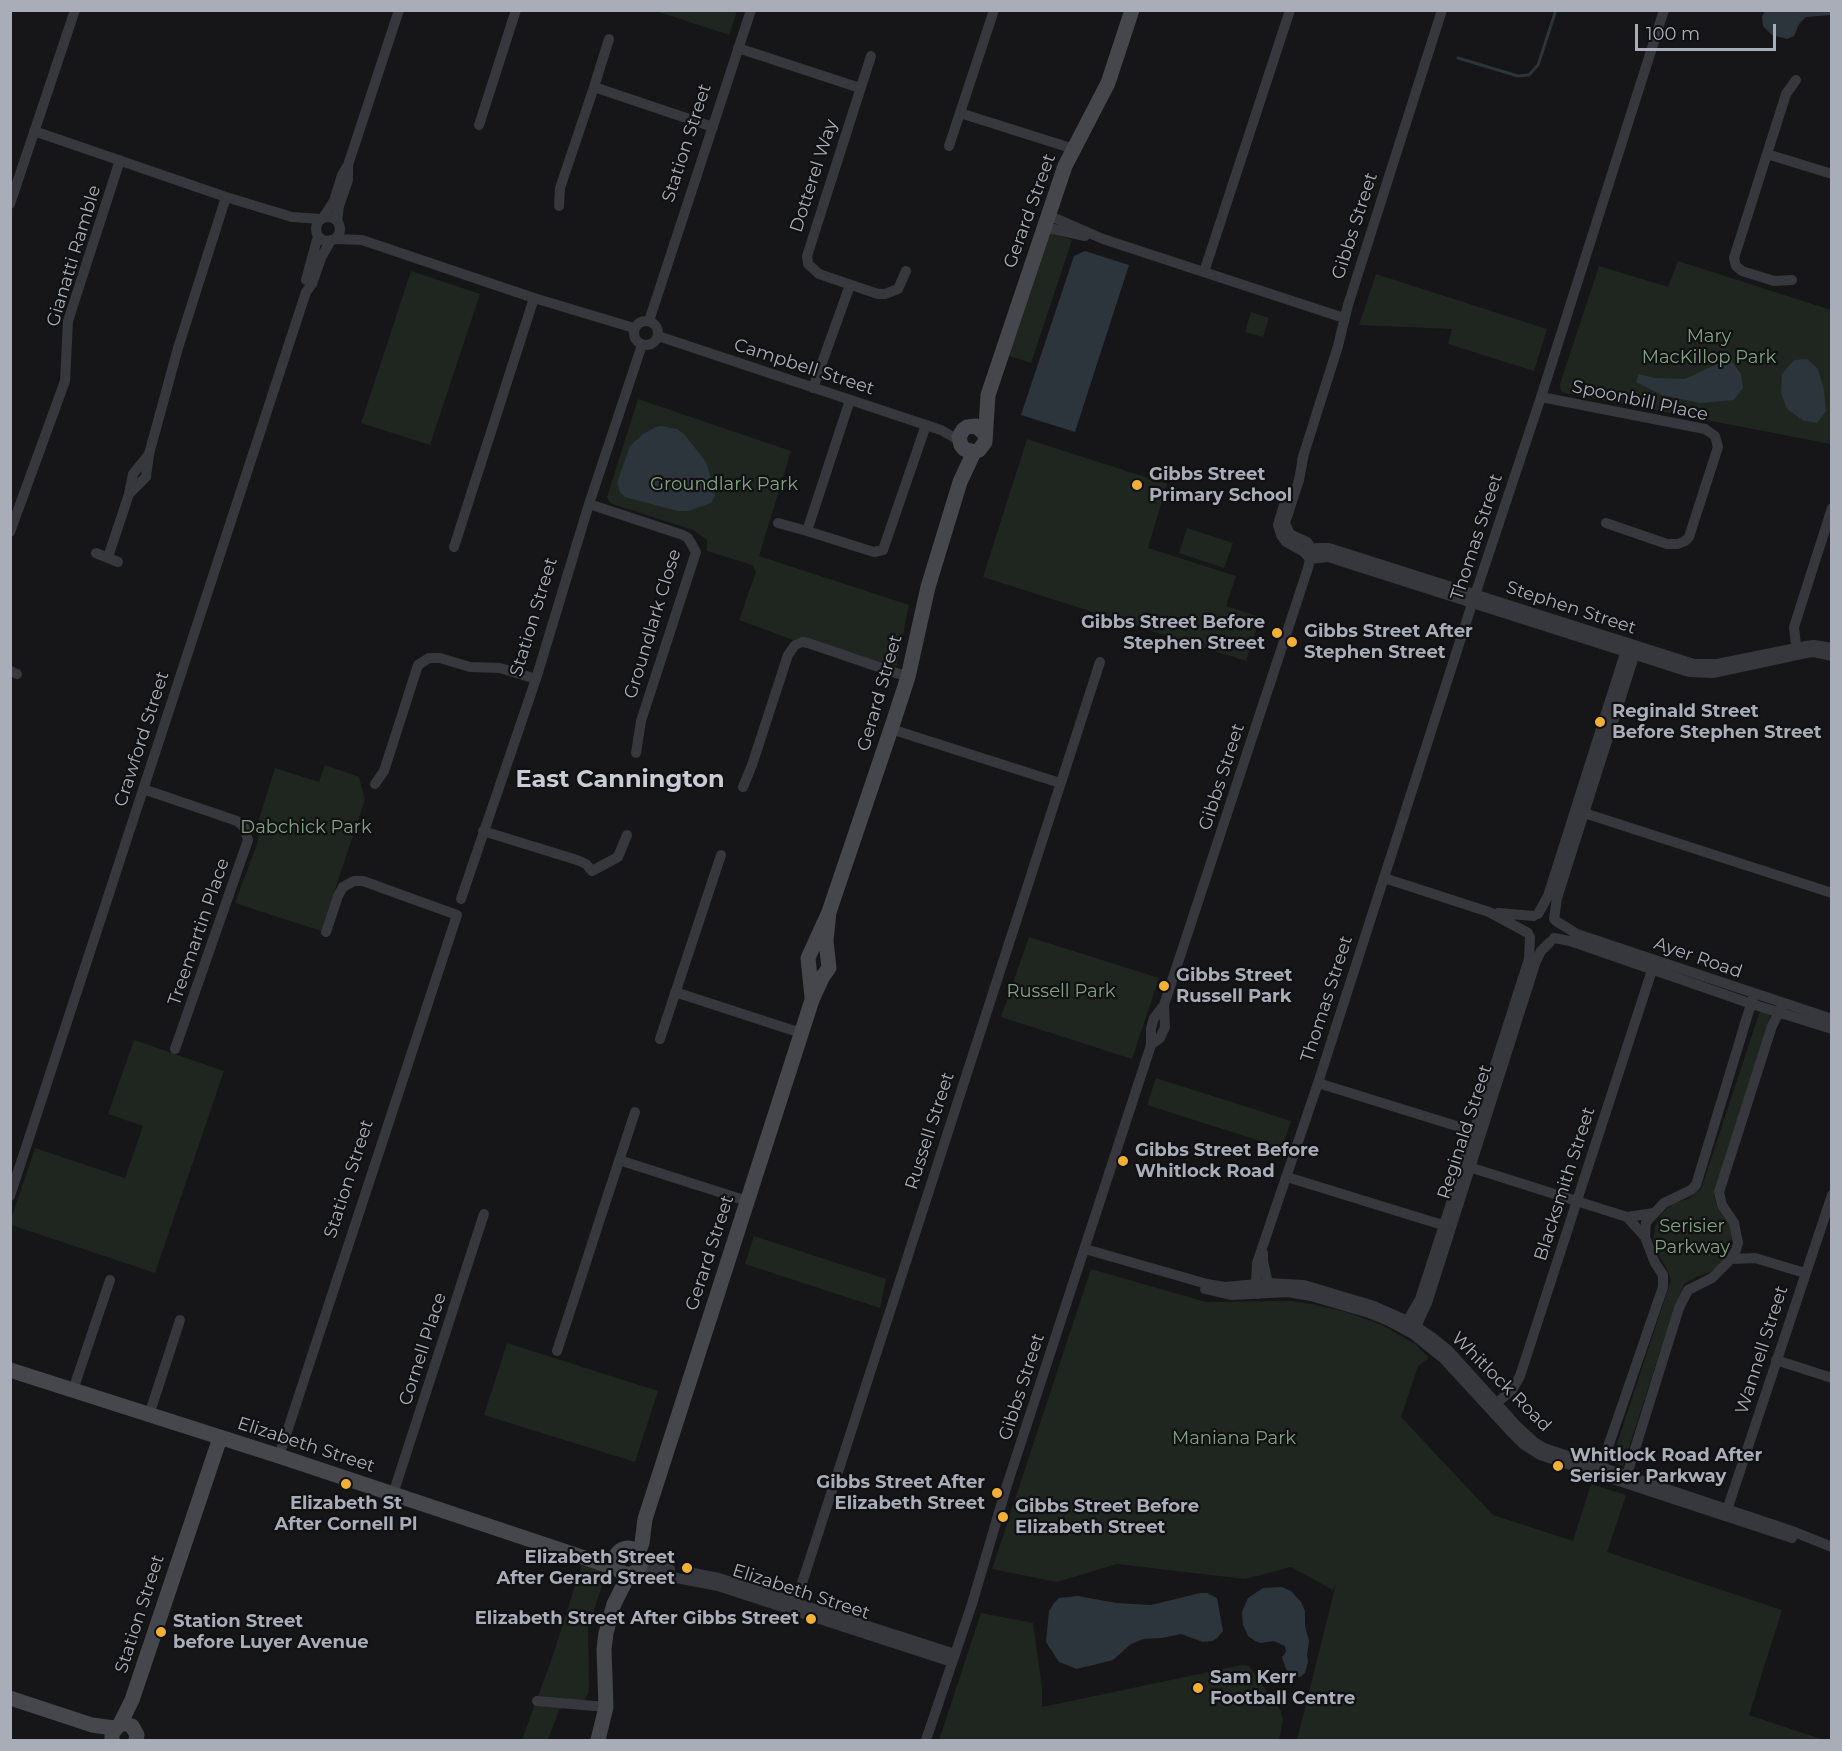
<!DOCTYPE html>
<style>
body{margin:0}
#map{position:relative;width:1842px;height:1751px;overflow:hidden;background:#161618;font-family:Montserrat,sans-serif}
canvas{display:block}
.frame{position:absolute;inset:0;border:12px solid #a8adb8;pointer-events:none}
.scale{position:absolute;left:1635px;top:24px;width:141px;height:27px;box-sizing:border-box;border:3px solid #a8adb8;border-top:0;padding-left:8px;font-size:18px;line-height:21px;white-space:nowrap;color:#a8adb8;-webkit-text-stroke:4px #111113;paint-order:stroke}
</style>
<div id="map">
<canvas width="1842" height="1751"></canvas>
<div class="frame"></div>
<div class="scale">100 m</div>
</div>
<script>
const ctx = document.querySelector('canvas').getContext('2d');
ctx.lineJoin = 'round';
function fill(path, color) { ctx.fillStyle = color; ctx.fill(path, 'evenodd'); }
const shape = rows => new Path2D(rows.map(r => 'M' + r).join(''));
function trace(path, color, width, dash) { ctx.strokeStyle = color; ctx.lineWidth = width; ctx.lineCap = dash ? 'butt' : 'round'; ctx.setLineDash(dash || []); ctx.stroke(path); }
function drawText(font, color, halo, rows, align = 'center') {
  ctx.font = font + ' Montserrat,sans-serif'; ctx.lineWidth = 4.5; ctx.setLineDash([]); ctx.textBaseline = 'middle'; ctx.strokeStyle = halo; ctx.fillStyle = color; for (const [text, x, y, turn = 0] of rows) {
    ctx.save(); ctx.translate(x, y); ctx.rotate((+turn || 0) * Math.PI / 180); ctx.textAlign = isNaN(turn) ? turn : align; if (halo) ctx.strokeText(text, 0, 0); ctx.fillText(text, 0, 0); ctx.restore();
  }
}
fill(shape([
 [656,11,737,11,729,35],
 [1047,232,1072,240,1031,363,1006,355],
 [1678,261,1831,310,1831,444,1565,393,1561,391,1560,384,1599,266,1668,287],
 [411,271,480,294,430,445,361,423],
 [1376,274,1547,329,1534,371,1448,344,1452,329,1359,325],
 [1251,312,1269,318,1263,337,1245,332],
 [638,399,791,451,759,556,909,605,897,665,891,667,800,637,793,640,739,620,756,572,752,565,707,551,707,540,693,530,610,503,607,497],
 [1027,439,1167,484,1148,548,1236,576,1226,606,1260,617,1246,661,983,577],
 [1187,528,1233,543,1224,568,1179,553],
 [325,765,359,777,365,800,321,931,235,903,258,841,259,819,275,768,319,782],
 [1029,937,1159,978,1132,1059,1001,1017],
 [1760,1011,1771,1014,1714,1194,1717,1207,1727,1218,1730,1226,1732,1238,1728,1253,1720,1265,1710,1272,1696,1277,1684,1284,1662,1345,1623,1466,1611,1462,1671,1280,1667,1269,1657,1253,1653,1241,1655,1227,1661,1214,1674,1203,1688,1199,1701,1189],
 [134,1040,224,1071,155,1273,11,1225,11,1219,35,1148,125,1178,143,1126,108,1114],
 [1156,1078,1291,1121,1282,1148,1147,1105],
 [754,1236,886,1279,880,1308,745,1264],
 [1091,1269,1206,1302,1291,1301,1312,1304,1346,1312,1382,1325,1415,1344,1429,1358,1418,1366,1401,1417,1493,1515,1573,1541,1591,1484,1626,1495,1607,1552,1782,1610,1749,1715,1824,1740,1297,1740,1336,1584,1333,1590,1291,1567,1245,1579,1117,1564,1057,1582,992,1569],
 [507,1343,658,1391,635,1462,484,1415],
 [582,1564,604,1571,600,1578,602,1586,588,1627,589,1691,585,1700,559,1710,548,1740,522,1740,553,1655],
 [981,1613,1033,1623,1042,1688,1042,1707,1242,1665,1249,1666,1281,1711,1283,1720,1279,1740,939,1740]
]), '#1e261f');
fill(shape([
 [1765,11,1831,11,1831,15,1806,17,1799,24,1794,36,1787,39,1772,35,1763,26,1762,17],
 [1085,251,1129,265,1075,432,1021,415,1074,256],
 [1807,359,1818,369,1824,390,1826,411,1817,423,1804,421,1787,409,1781,393,1782,374,1794,360],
 [1731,360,1741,374,1743,388,1734,400,1700,403,1662,395,1636,382,1639,374,1655,378,1685,379,1719,363],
 [661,426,677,429,684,434,706,462,713,485,715,496,711,503,688,511,678,511,625,497,620,492,617,483,630,446,643,434,656,427],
 [1282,1587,1291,1591,1301,1602,1305,1611,1305,1626,1309,1641,1307,1655,1308,1662,1305,1673,1300,1677,1292,1676,1286,1669,1282,1657,1286,1652,1285,1646,1274,1641,1261,1643,1255,1641,1248,1636,1243,1625,1242,1612,1248,1598,1263,1588],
 [1200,1593,1207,1593,1217,1598,1223,1631,1217,1638,1212,1641,1203,1642,1181,1634,1162,1638,1143,1639,1131,1644,1113,1660,1077,1669,1059,1662,1046,1642,1049,1611,1054,1603,1059,1598,1078,1596,1116,1603,1151,1605]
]), '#2c353c');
trace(shape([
 [1458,58,1518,76,1529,75,1538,65,1556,10]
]), '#2c353c', 3);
trace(shape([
 [738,48,860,88],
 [871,56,807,256,808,264,819,274,878,294,885,294,898,289,906,271],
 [594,87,609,39],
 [960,113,1074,149],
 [479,125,516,10],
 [34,131,226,197,292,217,321,219],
 [949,146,994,10],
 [1767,154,1832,174],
 [10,204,75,10],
 [559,206,560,188,594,87,713,127],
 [1048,215,1103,239,1344,318],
 '316 229a12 12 0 1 1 24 0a12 12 0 1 1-24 0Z',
 [323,218,334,201,342,175,348,165,399,10],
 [337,221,339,206,348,180,348,166],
 [1044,227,1085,236],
 [335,239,362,240,534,298,634,328],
 [1204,272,1290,10],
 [306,280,318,236],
 [1792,280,1774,281,1742,271,1736,266,1734,258,1786,94,1796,80],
 '634 333a12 12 0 1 1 24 0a12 12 0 1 1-24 0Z',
 [649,321,751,10],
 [658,336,941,430,960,441],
 [813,388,850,285],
 [1541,397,1705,429,1715,436,1718,447,1689,537,1685,541,1678,544,1667,544,1606,523],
 [850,400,807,531,874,552,883,550,926,425],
 [1302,460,1338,346,1348,305,1442,10],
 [129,494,146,477,149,454,178,348,226,197],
 [589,504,683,535,688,538,696,552,641,721,636,753],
 [1284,505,1278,525,1281,535,1286,542,1304,552,1310,559],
 [778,523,807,531],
 [10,532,65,381,68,321,120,160],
 [454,547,534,298],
 [1307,550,1318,548,1329,548,1694,664,1717,664,1806,646,1814,645,1832,648],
 [96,553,118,562],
 [108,557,129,494,133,474,149,454],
 [1310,559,1328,557,1689,672,1713,673,1806,653,1814,652,1832,656],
 [1797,654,1794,627,1832,508],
 [10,671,17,674],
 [891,729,1060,783],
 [375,784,384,771,418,665,429,658,440,658,470,667,500,668,536,679],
 [743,787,752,765,788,655,795,645,802,642,808,643,908,677],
 [143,789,237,821,244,827,248,840,175,1049],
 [1578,811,1832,893],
 [483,831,577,860,586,864,592,871,618,857,627,835],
 [1384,878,1489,912,1528,933],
 [461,899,536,679,589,504,642,345],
 [1498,913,1534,916],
 [1538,914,1548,896,1627,647],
 [1554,919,1557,898,1636,650],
 [1556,921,1577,934,1832,1019],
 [1554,938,1570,941,1752,1004,1832,1029],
 [675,992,801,1033],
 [660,1039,721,855],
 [1151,1045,1160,1038,1165,1027,1164,1005],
 [1318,1083,1479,1133],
 [619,1160,747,1201],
 [1466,1166,1627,1217,1654,1213],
 [1287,1177,1449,1227],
 [10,1196,306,292,312,284,321,258,331,240],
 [1627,1217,1645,1237],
 [1085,1249,1207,1284,1225,1287,1268,1283,1304,1285,1374,1306,1408,1321,1433,1338,1449,1351,1518,1427,1534,1442,1544,1448,1792,1531,1832,1547],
 [1263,1253,1263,1261,1269,1288],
 [1731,1259,1755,1258,1805,1273],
 [1205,1289,1231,1295,1288,1292,1311,1296,1369,1313,1387,1320,1413,1334,1443,1358,1513,1434,1523,1444,1540,1455,1792,1538],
 [1258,1294,1256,1284,1257,1263,1318,1083,1471,607,1541,397,1664,10],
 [1405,1325,1420,1299,1444,1225,1529,959,1530,937],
 [1414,1331,1427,1303,1536,961,1541,951,1550,942],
 [557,1351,635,1112],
 [1776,1360,1832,1378],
 [73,1390,110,1280],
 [1493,1406,1512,1390,1520,1376,1655,961],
 [149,1415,180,1320],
 [279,1456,457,915,363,881,354,881,343,887,338,896,326,932],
 [1599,1473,1663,1287,1663,1275,1655,1263,1645,1237,1646,1222,1664,1203,1691,1190,1696,1185,1754,994],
 [1625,1481,1679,1308,1688,1290,1712,1278,1731,1259,1736,1250,1738,1243,1734,1223,1722,1205,1719,1192,1772,1026,1783,1004],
 [393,1494,484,1214],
 [1725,1516,1832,1195],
 [641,1560,657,1567,670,1569],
 [634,1572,656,1574,718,1586,952,1662],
 [688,1572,719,1578,955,1654],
 [793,1611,1100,662],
 [537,1701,606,1707],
 [926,1740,972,1604,1007,1485,1151,1045,1151,1028,1154,1018,1164,1005,1308,568,1312,549,1307,542,1290,534,1285,523,1299,480,1304,453]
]), '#37383d', 10);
trace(shape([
 [984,433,976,426,967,427,963,430,959,437,961,445,964,449,974,452,979,450,985,442,988,395,1065,166,1108,83,1132,10],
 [812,997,808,958,829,912,891,729,908,677,928,587,960,482,974,452],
 [10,1370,279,1456,606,1565,616,1565],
 '615 1561a13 13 0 1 1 26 0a13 13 0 1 1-26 0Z',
 [638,1553,642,1543,645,1519,812,1000,823,976,829,968,826,941,829,912],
 [10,1698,92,1725,114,1728],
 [120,1724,126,1724,132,1726,137,1735,136,1740],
 [112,1740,112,1733,120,1724,132,1700,220,1438],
 [598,1740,606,1707,604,1649,606,1633,614,1604,629,1574]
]), '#45474d', 15);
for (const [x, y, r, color] of [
 [1137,485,6,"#f2b134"],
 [1277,633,6,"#f2b134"],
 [1292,642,6,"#f2b134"],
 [1600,722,6,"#f2b134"],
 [1164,986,6,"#f2b134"],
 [1123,1161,6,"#f2b134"],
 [1558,1466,6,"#f2b134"],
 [346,1484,6,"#f2b134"],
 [997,1493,6,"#f2b134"],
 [1003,1517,6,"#f2b134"],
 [687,1568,6,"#f2b134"],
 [811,1619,6,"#f2b134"],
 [161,1632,6,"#f2b134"],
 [1198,1688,6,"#f2b134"]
]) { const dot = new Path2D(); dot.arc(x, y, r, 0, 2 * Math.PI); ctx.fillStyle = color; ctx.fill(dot); trace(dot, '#111113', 2); }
drawText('18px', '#a8adb8', '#111113', [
 ["Station Street",687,143,-72],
 ["Dotterel Way",814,176,-72],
 ["Gerard Street",1030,211,-70],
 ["Gibbs Street",1355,226,-72],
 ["Gianatti Ramble",74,256,-73],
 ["Campbell Street",804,367,18],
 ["Spoonbill Place",1640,401,12],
 ["Thomas Street",1477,537,-72],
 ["Stephen Street",1571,608,18],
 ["Station Street",534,617,-73],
 ["Groundlark Close",653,624,-73],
 ["Gerard Street",880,693,-74],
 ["Crawford Street",142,739,-72],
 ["Gibbs Street",1222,777,-72],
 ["Treemartin Place",199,932,-71],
 ["Ayer Road",1698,958,19],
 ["Thomas Street",1327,999,-72],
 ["Russell Street",930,1131,-72],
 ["Reginald Street",1465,1132,-72],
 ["Station Street",349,1179,-72],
 ["Blacksmith Street",1565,1184,-72],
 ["Gerard Street",710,1253,-72],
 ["Cornell Place",423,1349,-72],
 ["Wannell Street",1762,1350,-72],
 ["Whitlock Road",1501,1382,45],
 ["Gibbs Street",1022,1387,-72],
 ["Elizabeth Street",306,1445,18],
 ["Elizabeth Street",801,1592,18],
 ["Station Street",140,1614,-72]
]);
drawText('18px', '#7fa381', '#111113', [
 ["Mary",1709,337],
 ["MacKillop Park",1709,358],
 ["Groundlark Park",724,485],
 ["Dabchick Park",306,828],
 ["Russell Park",1061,992],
 ["Serisier",1692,1227],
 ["Parkway",1692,1248],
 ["Maniana Park",1234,1439]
]);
drawText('bold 18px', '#a8adb8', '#111113', [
 ["Gibbs Street",1149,475],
 ["Primary School",1149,496],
 ["Gibbs Street Before",1265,623,"right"],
 ["Stephen Street",1265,644,"right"],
 ["Gibbs Street After",1304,632],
 ["Stephen Street",1304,653],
 ["Reginald Street",1612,712],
 ["Before Stephen Street",1612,733],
 ["Gibbs Street",1176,976],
 ["Russell Park",1176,997],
 ["Gibbs Street Before",1135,1151],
 ["Whitlock Road",1135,1172],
 ["Whitlock Road After",1570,1456],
 ["Serisier Parkway",1570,1477],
 ["Gibbs Street After",985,1483,"right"],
 ["Elizabeth Street",985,1504,"right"],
 ["Elizabeth St",346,1504,"center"],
 ["After Cornell Pl",346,1525,"center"],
 ["Gibbs Street Before",1015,1507],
 ["Elizabeth Street",1015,1528],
 ["Elizabeth Street",675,1558,"right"],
 ["After Gerard Street",675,1579,"right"],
 ["Elizabeth Street After Gibbs Street",799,1619,"right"],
 ["Station Street",173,1622],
 ["before Luyer Avenue",173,1643],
 ["Sam Kerr",1210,1678],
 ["Football Centre",1210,1699]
], 'left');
drawText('bold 24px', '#c9ccd4', '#111113', [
 ["East Cannington",620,780]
]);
</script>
